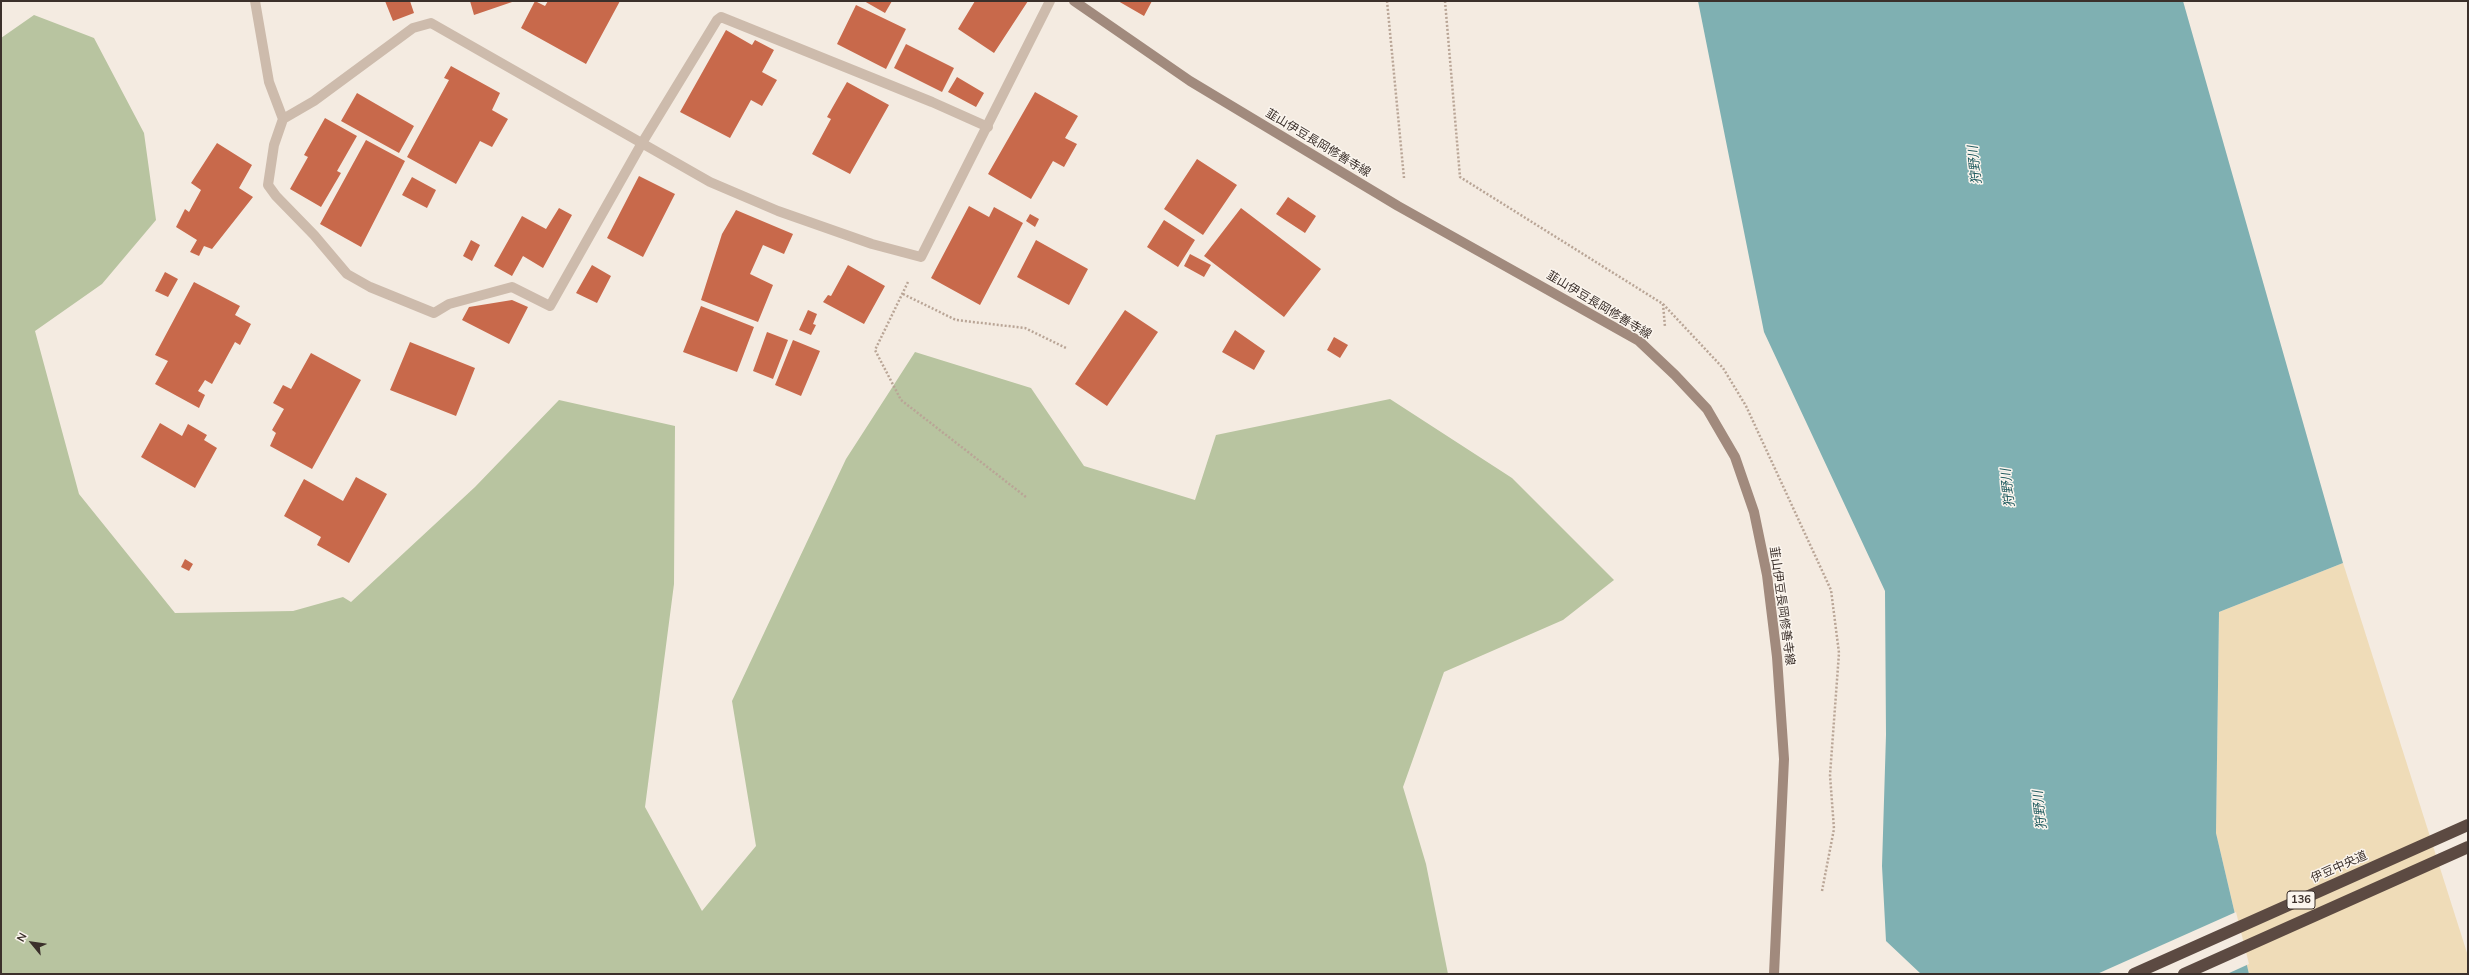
<!DOCTYPE html>
<meta charset="utf-8">
<style>
body{margin:0}
#map{position:relative;width:2469px;height:975px;overflow:hidden;background:#f4ebe1;font-family:Mulish,sans-serif}
canvas{display:block}
.frame{position:absolute;inset:0;border:2px solid #3b302b;pointer-events:none}
.north{position:absolute;left:12px;top:923px;width:40px;height:40px;-webkit-text-stroke:3px #fbf5ee;paint-order:stroke;rotate:299deg;font-size:11px;font-weight:700;line-height:16px;text-align:center;color:#3b302b}
.north::after{content:'';display:block;margin:auto;width:14px;height:18px;background:#3b302b;clip-path:polygon(50% 0,100% 100%,50% 72%,0 100%)}
</style>
<div id="map">
<canvas width="2469" height="975"></canvas>
<div class="frame"></div>
<div class="north">N</div>
</div>
<script>
const ctx = document.querySelector('canvas').getContext('2d');
ctx.lineJoin = 'round';
function fill(path, color) { ctx.fillStyle = color; ctx.fill(path, 'evenodd'); }
const shape = rows => new Path2D(rows.map(r => 'M' + r).join(''));
function trace(path, color, width, dash) { ctx.strokeStyle = color; ctx.lineWidth = width; ctx.lineCap = dash ? 'butt' : 'round'; ctx.setLineDash(dash || []); ctx.stroke(path); }
function drawText(font, color, halo, rows, align = 'center') {
  ctx.font = font + ' Mulish,"Noto Sans JP",sans-serif'; ctx.lineWidth = 3; ctx.setLineDash([]); ctx.textBaseline = 'middle'; ctx.strokeStyle = halo; ctx.fillStyle = color; for (const [text, x, y, turn = 0] of rows) {
    ctx.save(); ctx.translate(x, y); ctx.rotate((+turn || 0) * Math.PI / 180); ctx.textAlign = isNaN(turn) ? turn : align; if (halo) ctx.strokeText(text, 0, 0); ctx.fillText(text, 0, 0); ctx.restore();
  }
}
fill(shape([
 [34,15,94,38,144,133,156,220,102,284,35,331,79,494,175,613,293,611,343,597,351,602,475,487,559,400,675,426,674,584,645,807,702,911,756,846,732,701,846,459,915,352,1031,388,1084,466,1195,500,1216,435,1390,399,1512,478,1614,580,1563,620,1444,672,1403,787,1426,864,1448,974,1,974,1,38]
]), '#b8c4a0');
fill(shape([
 [2343,563,2468,956,2468,974,2249,974,2216,833,2219,612]
]), '#efdcb8');
fill(shape([
 [1698,1,2183,1,2343,563,2219,612,2216,833,2249,974,1921,974,1886,941,1882,866,1886,735,1885,591,1764,332]
]), '#7fb0b2');
fill(shape([
 [2236,912,2249,964,2227,974,2097,974]
]), '#f4ebe1');
fill(shape([
 [385,1,410,1,414,13,393,21],
 [470,1,515,1,474,15],
 [535,1,545,6,548,1,620,1,586,64,521,28],
 [864,1,892,1,885,13],
 [975,1,1028,1,994,53,958,29],
 [1118,1,1152,1,1144,16],
 [856,5,906,29,886,69,837,44],
 [726,30,752,45,755,40,774,50,762,72,777,80,762,106,751,100,730,138,680,112],
 [906,44,954,68,942,92,894,68],
 [451,66,500,93,492,110,508,119,492,147,480,141,456,184,407,157,449,80,444,78],
 [957,77,984,93,976,107,948,92],
 [847,82,889,105,850,174,812,154,831,119,827,117],
 [1035,92,1078,116,1065,138,1077,144,1064,167,1053,161,1031,199,988,174],
 [357,93,414,126,399,153,341,121],
 [325,118,357,136,337,171,341,173,321,207,290,189,308,157,304,155],
 [366,140,405,161,361,247,320,224],
 [217,143,252,165,239,188,253,197,212,249,204,246,199,256,190,252,197,240,176,227,185,209,189,212,201,190,191,183],
 [1197,159,1237,185,1203,235,1164,209],
 [639,176,675,194,643,257,607,238],
 [412,177,436,190,427,208,402,195],
 [1288,197,1316,216,1305,233,1276,214],
 [969,206,989,217,994,207,1023,223,980,305,931,278],
 [559,208,572,215,543,268,523,256,512,276,494,266,522,216,546,229],
 [1241,208,1321,269,1284,317,1204,256],
 [736,210,793,234,784,254,763,245,750,274,773,285,758,322,701,300,722,234],
 [1030,214,1039,219,1035,227,1026,221],
 [1164,220,1195,240,1178,267,1147,247],
 [471,240,480,245,472,261,463,256],
 [1036,240,1088,269,1069,305,1017,277],
 [1190,254,1211,265,1204,277,1184,266],
 [592,265,611,276,597,303,576,293],
 [848,265,885,286,864,324,823,302,828,295,831,296],
 [165,272,178,279,168,297,155,291],
 [194,282,240,306,235,315,251,324,240,345,235,342,212,384,205,380,198,391,205,395,199,408,155,384,168,361,155,355],
 [512,300,528,307,509,344,462,320,469,307],
 [701,306,754,327,737,372,683,352],
 [808,310,817,314,813,324,816,325,811,335,799,330],
 [1125,310,1158,332,1107,406,1075,384],
 [1235,330,1265,351,1254,370,1222,352],
 [767,332,788,340,773,379,753,371],
 [1334,337,1348,345,1340,358,1327,350],
 [793,340,820,351,801,396,775,385],
 [410,342,475,368,456,416,390,390],
 [311,353,361,380,312,469,270,446,276,433,272,430,284,409,273,403,283,385,291,389],
 [160,423,182,436,188,424,207,435,204,440,217,448,195,488,141,457],
 [356,477,387,494,349,563,317,545,321,537,284,516,304,479,343,501],
 [185,559,193,564,189,571,181,567]
]), '#c8694b');
trace(shape([
 [1387,1,1404,178],
 [1445,1,1460,177,1663,304,1665,327],
 [908,282,875,350,901,400,1026,497],
 [903,294,956,320,1025,328,1066,348],
 [1663,304,1723,368,1746,406,1831,590,1839,653,1830,775,1834,829,1822,891]
]), '#b9a596', 2.5, [2, 2]);
trace(shape([
 [642,143,717,20,721,17,932,102,988,127]
]), '#cdbbac', 10);
trace(shape([
 [255,1,269,82,283,119,314,101,413,28,431,23,710,182,778,211,872,244,921,257,1050,1],
 [283,119,274,145,268,185,276,196,314,235,347,274,370,287,434,313,449,304,512,287,550,306,642,143]
]), '#cdbbac', 10);
trace(shape([
 [1074,1,1190,81,1398,206,1639,341,1675,375,1707,409,1735,457,1754,512,1767,575,1777,657,1784,759,1774,974]
]), '#a18a7d', 10);
trace(shape([
 [2134,974,2468,825],
 [2184,974,2468,847]
]), '#5c4a42', 12);
for (const [x, y, w] of [
 [2301,900,28]
]) { const box = new Path2D(); box.roundRect(x - w / 2, y - 9, w, 18, 3); ctx.fillStyle = '#fbf5ee'; ctx.fill(box); trace(box, '#3b302b', 1); }
drawText('bold 11px', '#3b302b', null, [
 ["136",2301,900]
]);
drawText('12px', '#3b302b', '#fbf5ee', [
 ["韮山伊豆長岡修善寺線",1318,143,31],
 ["韮山伊豆長岡修善寺線",1599,305,31],
 ["韮山伊豆長岡修善寺線",1782,606,82],
 ["伊豆中央道",2339,867,-24]
]);
drawText('italic 13px', '#1f5a5e', '#fbf5ee', [
 ["狩野川",1975,165,-96],
 ["狩野川",2008,488,-96],
 ["狩野川",2040,810,-96]
]);
</script>
